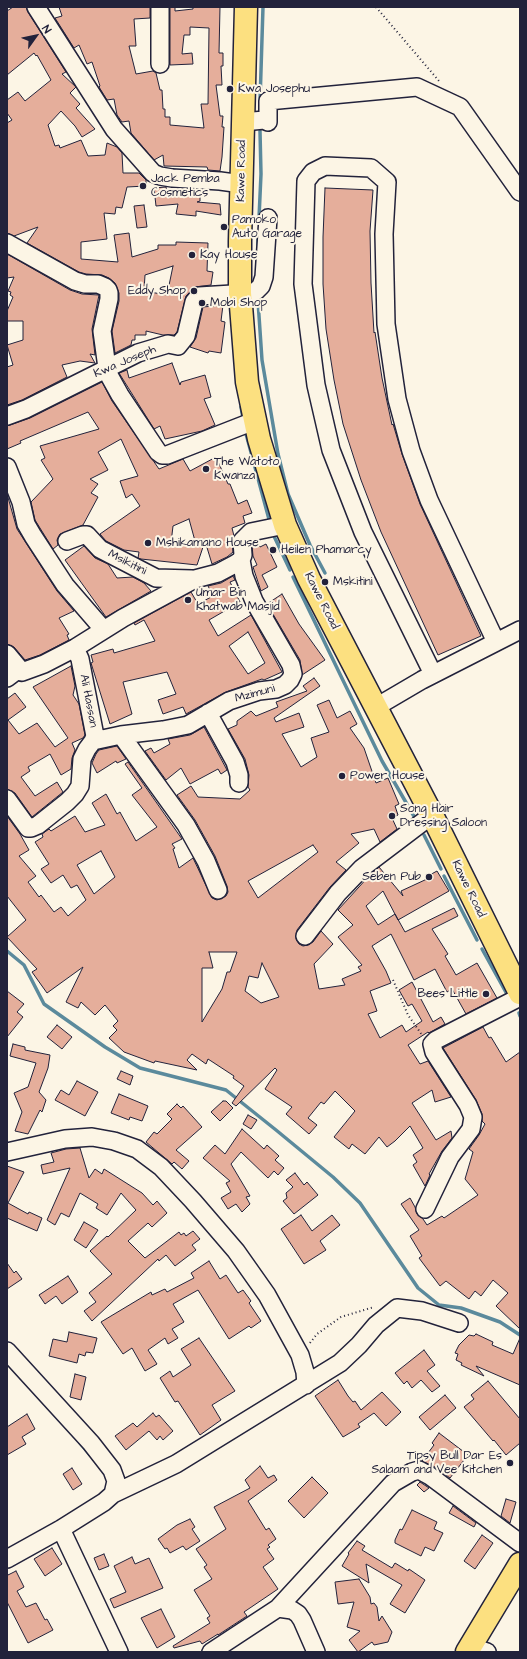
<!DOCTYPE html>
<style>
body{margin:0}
#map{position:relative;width:527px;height:1659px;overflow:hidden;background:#fcf5e5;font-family:"Architects Daughter",sans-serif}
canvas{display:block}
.frame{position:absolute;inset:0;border:8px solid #22223b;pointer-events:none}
.north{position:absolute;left:16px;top:16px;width:40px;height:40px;-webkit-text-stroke:3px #fcf5e5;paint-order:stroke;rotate:57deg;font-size:11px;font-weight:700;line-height:16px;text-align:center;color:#22223b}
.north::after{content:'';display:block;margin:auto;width:14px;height:18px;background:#22223b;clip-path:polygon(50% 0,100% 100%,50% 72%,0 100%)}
</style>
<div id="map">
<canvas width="527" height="1659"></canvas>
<div class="frame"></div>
<div class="north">N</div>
</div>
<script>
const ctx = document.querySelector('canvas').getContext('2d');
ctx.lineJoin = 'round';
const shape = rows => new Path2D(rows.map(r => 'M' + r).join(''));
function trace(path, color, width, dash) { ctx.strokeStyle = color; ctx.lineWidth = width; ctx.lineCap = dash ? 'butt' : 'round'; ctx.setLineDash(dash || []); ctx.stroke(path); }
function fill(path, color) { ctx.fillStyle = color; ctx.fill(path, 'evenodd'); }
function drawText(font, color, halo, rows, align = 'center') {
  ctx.font = font + ' "Architects Daughter",sans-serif'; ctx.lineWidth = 4; ctx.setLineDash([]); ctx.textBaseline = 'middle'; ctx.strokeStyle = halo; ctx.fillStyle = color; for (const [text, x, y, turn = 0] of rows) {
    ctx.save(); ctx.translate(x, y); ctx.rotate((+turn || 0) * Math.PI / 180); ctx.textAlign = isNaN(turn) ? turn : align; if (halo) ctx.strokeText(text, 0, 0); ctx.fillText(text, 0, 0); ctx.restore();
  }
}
trace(shape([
 [260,102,263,7],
 [259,218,261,174,260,131],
 [258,234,258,245],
 [258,301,262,360,278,454,288,494,310,545,325,573],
 [241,407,243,418],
 [245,430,270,523],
 [273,534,290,570],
 [293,577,382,761,415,818],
 [424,835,441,869],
 [444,876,477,940],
 [482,949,508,996],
 [7,951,24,965,44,1004,105,1047,140,1068,226,1090,276,1130,333,1177,360,1203,418,1288,439,1305,461,1308,500,1322,520,1335],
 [519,1013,520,1016],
 [80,1443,90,1455]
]), '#5b8a9c', 3.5);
const building = shape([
 [13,7,26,7,28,12,66,72,62,74,76,87,70,93,80,104,76,108,95,129,82,137,75,126,61,111,48,125,55,146,59,145,60,148,81,140,88,156,105,155,107,143,117,147,122,153,123,173,139,173,146,180,146,186,127,187,122,208,116,207,115,214,104,213,107,239,81,242,81,259,118,262,114,235,129,233,132,257,158,249,158,245,176,245,176,242,208,243,207,271,213,272,211,285,195,287,186,296,177,332,174,335,163,335,146,331,146,335,135,335,135,340,132,340,131,345,115,353,112,331,119,301,119,293,115,283,109,278,102,275,86,274,79,272,27,243,38,227,14,236,7,233,7,123,12,120,7,113,7,100,18,92,25,101,51,80,37,55,36,56,34,53,7,75,7,11,13,7],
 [173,266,167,295,144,291,145,275,173,266],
 [59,7,150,7,150,18,134,19,136,46,129,46,136,74,153,71,156,73,160,90,162,90,163,109,165,109,165,117,170,117,170,125,204,128,201,104,208,104,209,28,190,27,190,35,184,35,182,54,192,53,193,64,170,65,170,7,175,7,175,11,193,9,193,7,220,7,219,53,223,53,223,66,221,66,222,85,216,85,220,116,223,116,222,127,224,127,222,157,220,171,208,170,207,167,164,166,163,155,154,160,131,133,129,121,122,122,117,115,114,99,107,100,99,87,100,86,92,62,87,64,79,45,74,48,55,18,62,16,59,7],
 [166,187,167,194,200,196,200,201,197,202,220,204,221,215,196,211,196,216,176,214,178,204,156,206,154,188,166,187],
 [325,188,373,190,370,231,371,283,374,333,375,332,382,378,392,425,393,424,402,454,420,504,481,636,438,655,381,532,361,480,343,424,334,380,326,329,323,284,323,237,325,188],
 [144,205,147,227,137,228,134,206,144,205],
 [7,254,70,290,82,294,99,295,92,329,95,355,90,354,95,363,80,361,62,365,67,377,22,400,7,405,7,367,13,365,7,345,23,340,23,321,7,321,7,311,13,297,10,295,11,292,8,291,14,277,7,278,7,254],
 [223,305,221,321,225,322,221,353,209,351,208,353,190,347,196,338,203,307,223,305],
 [172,363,180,385,181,382,205,375,211,397,204,399,215,425,202,431,165,439,160,426,154,429,119,373,127,370,129,378,172,363],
 [102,382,112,401,159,469,183,459,190,471,216,457,228,484,230,484,238,504,247,500,252,513,243,516,245,523,232,528,234,536,232,541,233,552,227,557,212,564,205,541,197,565,141,559,138,558,139,552,124,550,106,541,100,534,140,506,132,494,126,498,120,481,138,476,121,439,98,452,108,470,90,479,98,484,91,493,98,497,83,525,60,534,57,540,58,545,53,549,35,520,31,502,53,479,41,460,45,458,40,446,99,429,88,412,20,441,21,443,7,449,7,426,30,418,102,382],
 [189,519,195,541,171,543,173,526,189,519],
 [7,494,17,529,57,591,74,611,59,618,69,634,67,635,69,640,40,655,25,660,14,647,7,644,7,494],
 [256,541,257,541,260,547,266,544,277,567,262,575,268,587,261,591,253,567,257,565,253,556,252,545,256,541],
 [84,546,95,558,108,564,117,578,133,577,144,583,151,591,106,617,65,560,84,546],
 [233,576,235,580,230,582,240,602,209,620,218,636,251,615,282,672,264,680,262,679,226,692,186,714,183,707,163,714,158,700,176,694,167,672,123,682,132,714,110,724,91,663,93,662,91,655,113,649,114,653,155,641,144,620,135,625,134,623,191,592,198,604,213,596,208,586,221,583,233,576],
 [248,632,265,663,248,674,229,646,248,632],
 [282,594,299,624,325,660,302,675,300,660,267,604,282,594],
 [71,666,75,686,73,695,79,704,85,735,83,738,72,743,75,750,72,758,71,769,61,775,50,754,28,767,30,771,21,777,35,796,57,782,63,792,32,817,15,793,7,789,7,699,15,693,26,707,8,720,19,734,37,723,55,747,68,738,33,687,71,666],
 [314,678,320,686,274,718,276,722,299,713,304,727,282,734,301,767,317,757,311,738,329,732,317,705,329,700,337,718,350,711,357,724,350,728,364,748,376,783,388,778,399,804,395,806,398,815,392,818,397,829,380,842,374,829,351,834,359,843,336,862,346,870,330,887,297,930,296,939,299,944,303,946,308,945,313,942,321,931,333,944,314,964,319,989,345,985,342,979,361,971,358,967,362,965,338,937,353,925,338,910,369,876,379,867,403,896,401,891,427,879,426,877,437,871,449,891,398,920,383,891,366,906,378,925,395,914,405,932,454,908,458,916,432,929,448,954,445,956,456,975,477,963,497,998,466,1014,452,989,447,992,435,969,414,980,391,934,372,946,386,971,391,983,370,991,377,1011,368,1014,380,1038,402,1025,406,1032,422,1021,412,1004,408,1006,399,990,412,982,433,1022,441,1017,445,1024,429,1033,428,1032,408,1045,420,1064,428,1061,451,1097,435,1102,432,1090,412,1103,436,1140,451,1131,452,1138,442,1151,429,1174,430,1175,425,1186,413,1165,417,1162,413,1155,423,1148,410,1126,395,1141,387,1147,379,1137,365,1154,352,1144,349,1149,334,1137,355,1111,335,1091,324,1104,321,1102,308,1118,317,1125,309,1134,286,1114,292,1107,265,1089,277,1070,275,1068,236,1106,232,1103,244,1086,233,1078,234,1076,208,1059,206,1064,192,1054,187,1060,197,1070,155,1061,154,1063,124,1052,109,1038,117,1030,113,1026,118,1021,105,1005,95,1015,81,1002,78,1008,66,1002,83,967,47,993,32,972,37,969,7,937,26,920,7,896,7,816,20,834,29,850,19,856,36,876,28,882,39,897,41,895,54,912,61,907,68,916,86,900,77,885,71,888,63,875,51,883,41,869,49,864,35,842,43,837,42,834,49,829,51,831,75,816,85,832,105,825,92,803,106,794,117,814,120,812,121,814,136,841,157,827,132,795,142,788,125,764,128,762,182,839,172,844,175,848,173,849,179,868,193,858,212,898,217,900,226,896,228,892,227,886,215,856,195,820,177,795,191,786,198,797,240,799,250,790,248,787,249,775,245,759,228,729,237,725,237,721,251,711,256,716,278,707,276,702,307,691,303,686,314,678],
 [313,845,318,852,258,898,248,881,313,845],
 [101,851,115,877,94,894,77,865,101,851],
 [209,952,237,952,230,972,227,972,222,989,202,1022,202,968,213,968,209,952],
 [262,963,279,997,261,1003,245,991,249,976,258,978,262,963],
 [204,727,227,770,221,774,218,769,190,784,181,768,166,780,145,751,151,748,154,753,170,744,168,739,190,735,204,727],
 [117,746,126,759,117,763,116,761,97,773,92,763,96,754,99,750,117,746],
 [7,991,24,1004,17,1012,23,1017,7,1037,7,991],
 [57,1025,72,1037,62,1049,47,1037,57,1025],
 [483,1027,489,1038,491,1037,506,1062,520,1052,520,1329,496,1306,508,1293,493,1280,481,1296,475,1291,469,1299,446,1281,440,1286,419,1258,422,1256,410,1236,419,1230,401,1204,410,1198,415,1207,417,1214,423,1219,427,1225,442,1216,444,1218,478,1195,465,1179,473,1152,469,1149,479,1135,485,1124,482,1121,482,1114,476,1100,443,1048,483,1027],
 [13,1044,25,1047,25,1050,50,1055,48,1068,39,1092,46,1100,42,1112,40,1110,28,1134,15,1131,22,1112,14,1093,28,1087,36,1063,10,1056,13,1044],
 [121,1071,133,1076,130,1085,117,1079,121,1071],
 [77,1081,98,1092,85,1116,55,1100,61,1090,69,1095,77,1081],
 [119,1094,148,1106,142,1121,130,1117,129,1120,111,1113,119,1094],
 [223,1101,226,1101,233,1108,220,1121,211,1112,223,1101],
 [177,1104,181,1108,183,1106,202,1127,176,1150,189,1161,182,1169,174,1162,172,1164,146,1142,154,1132,157,1134,172,1119,167,1114,177,1104],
 [248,1115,257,1120,251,1129,243,1124,248,1115],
 [242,1129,264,1149,267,1145,279,1156,275,1160,284,1168,278,1175,274,1171,268,1178,241,1152,231,1164,250,1196,246,1197,250,1204,242,1212,236,1204,228,1209,221,1198,231,1192,226,1183,230,1181,203,1158,215,1145,225,1154,242,1129],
 [80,1148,89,1178,95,1169,102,1174,104,1169,142,1193,153,1205,157,1201,167,1213,152,1227,148,1223,128,1241,145,1258,179,1232,181,1235,184,1233,186,1236,193,1231,200,1239,192,1245,196,1250,175,1266,166,1255,159,1261,158,1259,92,1321,84,1311,96,1302,89,1293,112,1274,90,1251,107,1236,108,1237,136,1210,121,1193,107,1215,96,1208,98,1204,80,1193,69,1217,61,1213,55,1225,47,1220,70,1168,43,1174,41,1165,54,1162,51,1153,66,1149,80,1148],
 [7,1166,24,1172,8,1203,28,1214,29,1212,42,1218,37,1231,7,1218,7,1166],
 [295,1173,304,1185,307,1182,318,1195,294,1214,283,1201,287,1198,286,1193,293,1187,286,1180,295,1173],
 [301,1215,312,1231,332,1215,340,1225,320,1241,326,1250,304,1264,281,1229,301,1215],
 [84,1222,98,1230,86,1248,74,1240,84,1222],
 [209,1261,220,1279,226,1275,238,1293,243,1290,251,1301,249,1303,261,1321,251,1328,249,1326,229,1339,198,1290,173,1304,184,1322,172,1329,178,1338,168,1344,165,1338,148,1350,157,1364,145,1371,132,1348,123,1354,101,1322,151,1292,152,1295,165,1289,167,1292,194,1278,191,1273,209,1261],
 [7,1263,14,1273,16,1271,22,1279,7,1289,7,1263],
 [68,1276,78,1292,62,1304,56,1296,45,1304,39,1295,68,1276],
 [69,1332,97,1338,93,1353,86,1352,85,1356,79,1354,77,1363,49,1356,53,1339,67,1342,69,1332],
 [476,1334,493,1342,492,1345,513,1354,520,1338,520,1385,476,1366,484,1376,461,1365,462,1363,456,1360,458,1354,455,1353,459,1345,469,1335,474,1336,476,1334],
 [199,1338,235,1391,212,1405,221,1420,200,1435,178,1401,175,1402,160,1378,170,1371,173,1377,191,1365,181,1349,199,1338],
 [424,1350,435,1365,427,1371,440,1386,432,1392,421,1380,412,1388,407,1381,404,1384,395,1373,424,1350],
 [75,1374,86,1377,81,1400,70,1397,75,1374],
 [338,1380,348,1396,353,1402,355,1401,361,1410,382,1392,401,1412,386,1426,374,1413,358,1424,360,1427,343,1437,315,1396,338,1380],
 [488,1381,520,1419,520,1443,506,1455,494,1440,493,1441,464,1407,474,1399,471,1395,488,1381],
 [445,1395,456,1408,430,1430,419,1417,445,1395],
 [153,1413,156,1417,159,1415,173,1431,163,1440,160,1436,157,1440,149,1431,126,1450,115,1436,133,1423,137,1427,153,1413],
 [27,1414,35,1429,22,1437,26,1444,7,1455,7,1427,27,1414],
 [439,1433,468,1455,450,1478,435,1467,422,1461,434,1445,432,1443,439,1433],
 [260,1466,268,1478,274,1475,277,1480,248,1501,266,1530,269,1528,276,1539,268,1545,270,1547,267,1549,274,1559,263,1567,278,1589,244,1612,247,1616,218,1635,218,1634,202,1644,200,1641,174,1648,173,1646,210,1623,207,1618,210,1616,194,1590,212,1579,204,1567,207,1565,196,1549,226,1529,214,1507,250,1488,245,1480,260,1466],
 [72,1468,82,1484,73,1490,63,1474,72,1468],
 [312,1477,328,1493,304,1518,288,1501,312,1477],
 [420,1482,429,1488,424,1492,417,1485,420,1482],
 [506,1499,516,1502,510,1523,501,1516,506,1499],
 [453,1506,476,1523,474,1527,449,1513,453,1506],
 [412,1510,437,1522,434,1529,443,1533,434,1551,425,1547,421,1556,395,1543,395,1540,400,1529,402,1530,412,1510],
 [190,1519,195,1527,192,1529,200,1541,186,1550,183,1546,170,1553,167,1548,165,1549,158,1539,177,1525,190,1519],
 [482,1535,493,1543,475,1569,464,1561,482,1535],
 [357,1541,365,1546,362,1550,392,1568,395,1563,408,1571,409,1569,425,1580,405,1613,390,1604,402,1585,366,1564,369,1583,342,1566,349,1554,348,1553,357,1541],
 [52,1548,62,1564,45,1576,34,1559,52,1548],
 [104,1554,109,1566,99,1570,94,1558,104,1554],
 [132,1557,135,1564,149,1558,163,1588,114,1608,110,1599,126,1592,114,1566,132,1557],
 [16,1571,24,1587,17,1591,26,1607,36,1603,45,1620,47,1619,53,1630,28,1643,7,1602,7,1573,8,1575,16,1571],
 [359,1579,370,1597,371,1604,374,1603,377,1607,379,1621,382,1616,392,1632,388,1642,374,1645,372,1642,358,1652,349,1640,360,1631,347,1627,354,1602,338,1604,335,1582,359,1579],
 [161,1609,175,1637,157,1648,141,1618,161,1609]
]);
fill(building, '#e5ae9b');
trace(building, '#22223b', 1);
const minor = shape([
 [36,7,114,129,153,173,160,176,172,178,220,181,242,184],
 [160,64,160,7],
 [243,122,264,120,268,122,268,101,417,87,460,107,520,192],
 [7,243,75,281,85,284,98,284,105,287,108,290,109,293,109,299,102,331,107,368,110,377,120,395,158,452,162,455,167,455,254,421],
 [7,416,26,409,138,353,168,344,178,346,186,336,194,302,199,296,249,293,256,291,261,286,264,277,268,218],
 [7,467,21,502,26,524,33,536,65,585,103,629],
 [67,541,83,535,87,535,100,549,156,578,192,579],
 [7,654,22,672,44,664,75,648,123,618,195,579,218,573,235,564,241,560,243,555,242,541,251,532,285,525],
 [433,674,363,532,331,450,316,385,303,284,306,181,313,172,325,166,371,168,387,182,384,234,386,324,397,399,411,451,429,500,496,642],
 [7,678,19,669],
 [376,707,422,680,520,630],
 [208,713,235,762,239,775,239,783],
 [121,735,186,825,206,861,218,890],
 [93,741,121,735,163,730,188,725,229,701,259,691,276,689,285,685,290,680,293,674,291,665,254,601,244,576,241,560],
 [7,799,28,828,31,828,38,825,67,802,75,794,80,786,82,759,87,749,93,741,95,736,80,659,75,648],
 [305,936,338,893,362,868,432,815],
 [7,1152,65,1139,92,1137,114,1141,137,1149,161,1167,193,1201,236,1251,267,1295,300,1355,305,1372,306,1385],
 [425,1209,450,1157,471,1129,473,1117,468,1105,434,1052,432,1044,436,1040,520,997],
 [7,1351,91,1443,112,1470,116,1481,113,1494,104,1502,61,1529,7,1559],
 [113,1494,176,1464,340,1363,359,1345,376,1325,397,1308,422,1311,459,1323],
 [61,1529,119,1652],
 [278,1608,393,1483,412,1472,419,1470,430,1476,520,1543],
 [472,1647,487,1652],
 [211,1652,278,1608,292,1610,298,1614,302,1620,316,1652]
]);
const major = shape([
 [246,7,240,241,240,293,247,382,259,439,285,525,309,579,432,815,520,993],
 [467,1652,520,1564]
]);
trace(minor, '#22223b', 20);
trace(major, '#22223b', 25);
trace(shape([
 [376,7,439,81],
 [393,980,408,1015,422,1035],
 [310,1343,317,1334,341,1317,374,1307]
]), '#22223b', 2, [1, 3]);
trace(minor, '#fcf5e5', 17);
trace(major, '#fce080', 22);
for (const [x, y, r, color] of [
 [230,89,4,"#22223b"],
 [143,186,4,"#22223b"],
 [224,227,4,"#22223b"],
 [192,255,4,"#22223b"],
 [194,291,4,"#22223b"],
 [202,303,4,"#22223b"],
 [206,469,4,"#22223b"],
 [148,543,4,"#22223b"],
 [273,550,4,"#22223b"],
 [325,582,4,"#22223b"],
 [188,600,4,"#22223b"],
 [342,776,4,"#22223b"],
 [392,816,4,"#22223b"],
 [429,877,4,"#22223b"],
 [486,994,4,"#22223b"],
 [510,1463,4,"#22223b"]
]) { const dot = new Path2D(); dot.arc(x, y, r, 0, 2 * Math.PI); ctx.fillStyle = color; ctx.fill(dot); trace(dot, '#fcf5e5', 1.5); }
drawText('12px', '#22223b', '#fcf5e5', [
 ["Kwa Josephu",238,89],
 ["Jack Pemba",151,179],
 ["Cosmetics",151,193],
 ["Pamoko",232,220],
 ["Auto Garage",232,234],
 ["Kay House",200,255],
 ["Eddy Shop",186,291,"right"],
 ["Mobi Shop",210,303],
 ["The Watoto",214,462],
 ["Kwanza",214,476],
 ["Mshikamano House",156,543],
 ["Heilen Phamarcy",281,550],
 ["Mskitini",333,582],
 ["Umar Bin",196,593],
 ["Khatwab Masjid",196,607],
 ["Power House",350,776],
 ["Song Hair",400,809],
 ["Dressing Saloon",400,823],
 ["Seben Pub",421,877,"right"],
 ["Bees Little",478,994,"right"],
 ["Tipsy Bull Dar Es",502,1456,"right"],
 ["Salaam and Vee Kitchen",502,1470,"right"]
], 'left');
drawText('12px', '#22223b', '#fcf5e5', [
 ["Kawe Road",242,171,-89],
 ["Kwa Joseph",125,362,-23],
 ["Msikitini",127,563,27],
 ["Kawe Road",321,601,63],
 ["Mzimuni",255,694,-15],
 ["Ali Hassan",88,701,79],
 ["Kawe Road",468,889,64]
]);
</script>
